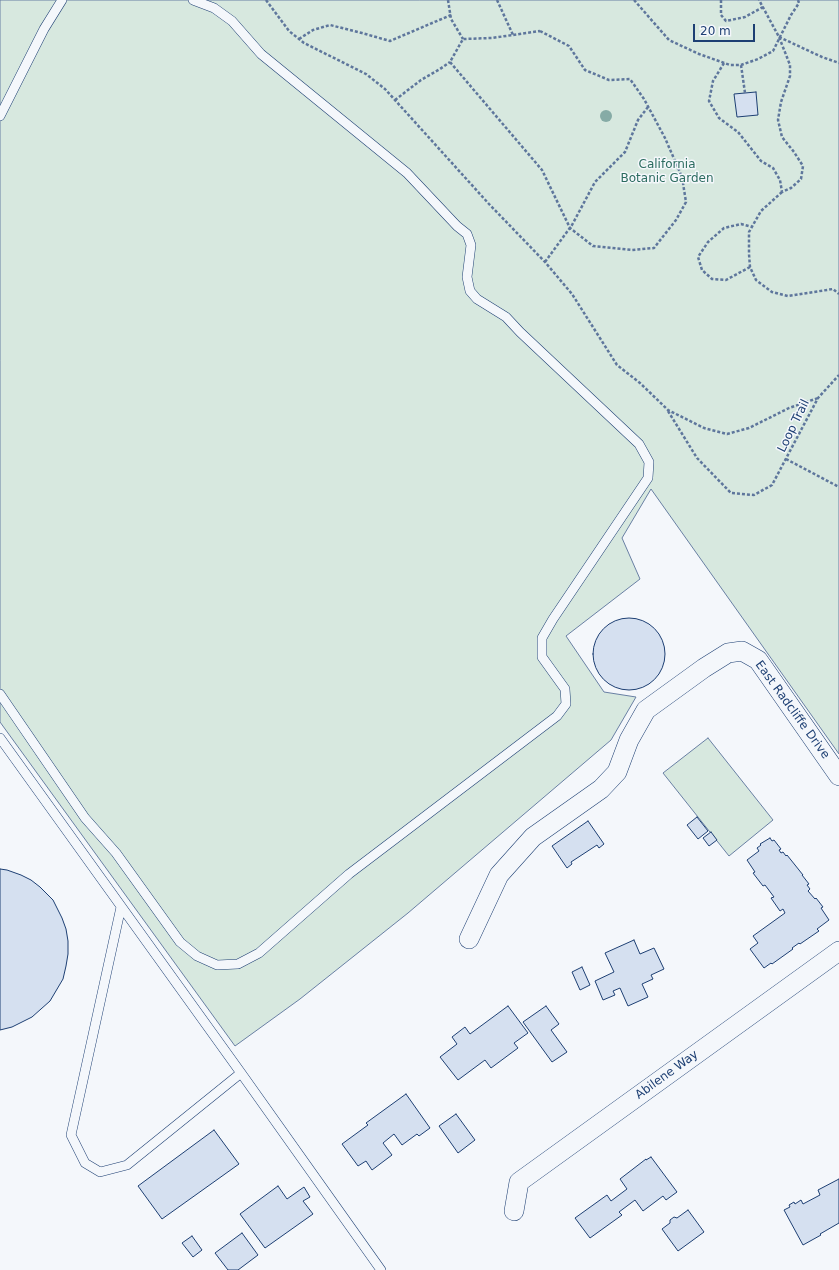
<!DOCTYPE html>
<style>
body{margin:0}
#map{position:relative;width:839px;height:1270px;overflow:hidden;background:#f4f7fb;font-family:"DejaVu Sans",sans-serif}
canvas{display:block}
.scale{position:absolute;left:693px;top:24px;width:62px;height:18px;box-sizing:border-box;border:2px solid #1d3f73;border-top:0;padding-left:5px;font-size:12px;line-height:14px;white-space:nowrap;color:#1d3f73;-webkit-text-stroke:3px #f4f7fb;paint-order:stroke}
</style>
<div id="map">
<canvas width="839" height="1270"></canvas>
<div class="scale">20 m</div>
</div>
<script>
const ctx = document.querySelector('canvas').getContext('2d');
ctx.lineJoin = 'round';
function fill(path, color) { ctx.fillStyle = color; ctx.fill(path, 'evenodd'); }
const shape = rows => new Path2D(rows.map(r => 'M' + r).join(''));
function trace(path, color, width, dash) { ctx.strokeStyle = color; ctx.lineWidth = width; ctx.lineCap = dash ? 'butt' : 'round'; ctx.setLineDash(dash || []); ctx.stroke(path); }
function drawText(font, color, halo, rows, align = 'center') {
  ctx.font = font + ' "DejaVu Sans",sans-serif'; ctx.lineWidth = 3; ctx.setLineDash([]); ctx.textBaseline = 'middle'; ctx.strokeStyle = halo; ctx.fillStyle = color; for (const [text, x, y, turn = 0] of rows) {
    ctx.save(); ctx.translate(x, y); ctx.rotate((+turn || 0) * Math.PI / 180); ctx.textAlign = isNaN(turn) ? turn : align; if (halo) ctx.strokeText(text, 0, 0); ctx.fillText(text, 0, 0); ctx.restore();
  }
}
const green = shape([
 [0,0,839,0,839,754,651,489,622,538,640,579,566,636,604,692,636,697,611,740,408,913,300,999,235,1046,0,722,0,0],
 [708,738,773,820,729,856,663,773,708,738]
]);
fill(green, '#d7e8df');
trace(green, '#687fa3', 1);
const building = shape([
 [756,92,758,115,737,117,734,94,756,92],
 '593 654a36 36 0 1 1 72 0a36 36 0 1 1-72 0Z',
 [697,817,708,831,698,839,687,825,697,817],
 [588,821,604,844,599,848,597,845,571,862,572,864,567,868,552,846,588,821],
 [711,832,717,840,709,846,703,838,711,832],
 [770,838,772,841,774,840,781,849,779,850,781,853,783,852,786,856,787,855,803,875,802,875,809,884,807,885,810,889,808,891,815,899,816,898,823,907,821,908,829,920,817,929,819,931,800,944,799,943,792,948,793,949,772,964,771,963,764,968,750,949,758,943,753,936,785,913,783,909,780,911,771,898,774,897,765,885,763,886,753,873,755,872,747,860,759,851,757,848,761,845,760,844,770,838],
 [0,869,7,870,21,875,31,880,40,887,53,900,62,918,66,929,68,941,68,954,66,966,63,979,50,1001,32,1017,12,1027,0,1030,0,869],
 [634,940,640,954,654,948,664,969,651,975,653,979,642,984,648,997,628,1006,620,988,613,991,615,995,603,1000,595,981,614,972,605,953,634,940],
 [582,967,590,985,580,990,572,972,582,967],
 [508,1006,528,1033,514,1043,518,1048,491,1068,485,1060,458,1080,440,1057,457,1044,452,1037,465,1027,470,1034,508,1006],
 [546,1006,559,1024,551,1030,567,1052,552,1062,523,1022,546,1006],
 [406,1094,430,1128,419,1136,417,1134,402,1145,394,1134,383,1143,392,1155,372,1170,366,1161,358,1166,342,1144,368,1125,366,1123,406,1094],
 [456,1114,475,1140,458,1153,439,1126,456,1114],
 [214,1130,239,1164,162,1219,138,1186,214,1130],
 [651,1157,677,1192,666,1200,663,1196,643,1211,635,1200,619,1212,622,1215,590,1238,575,1218,607,1195,611,1201,627,1189,620,1179,646,1159,646,1160,651,1157],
 [839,1179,839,1223,820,1234,821,1235,803,1245,784,1210,790,1207,789,1205,794,1202,795,1204,801,1200,803,1204,820,1195,818,1190,839,1179],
 [278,1186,287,1199,304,1187,310,1197,303,1201,313,1214,265,1248,240,1214,278,1186],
 [688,1210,704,1232,678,1251,662,1229,670,1223,670,1220,674,1217,677,1218,688,1210],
 [242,1233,258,1255,238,1270,228,1270,215,1253,242,1233],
 [192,1236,202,1250,193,1257,182,1243,192,1236]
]);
fill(building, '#d5e0f0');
trace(building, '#1d3f73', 1);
const service = shape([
 [0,116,44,29,62,0],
 [0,694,85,818,116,853,180,942,197,956,217,965,238,964,259,953,349,874,557,716,566,704,565,689,542,657,542,638,553,619,648,478,649,462,639,444,520,332,506,317,477,299,470,291,467,277,471,245,467,234,457,226,407,173,261,54,232,21,214,8,193,0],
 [0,738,241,1073,381,1270],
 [121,907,71,1135,85,1163,100,1172,127,1165,241,1073]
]);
const minor = shape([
 [469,939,499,875,533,837,601,789,617,772,629,740,646,710,704,668,728,653,742,651,758,660,839,776],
 [514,1211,519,1182,839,951]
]);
trace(service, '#1d3f73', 10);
trace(minor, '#1d3f73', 20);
trace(shape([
 [266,0,289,31,304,43,366,74,385,89,489,204,545,262,572,294,617,365,640,383,668,410,704,428,727,434,749,428,789,408,818,398],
 [448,0,451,19,463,39],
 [497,0,513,35],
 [634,0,669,40,699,54,730,65,741,65,758,59,773,51,791,15,799,3,798,0],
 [721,0,721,15,726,21,745,17,763,7],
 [540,31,569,46,585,70,609,80,630,79,644,99,665,138,682,177,686,202,676,220,654,248,632,250,593,246,570,228,542,170,450,62,463,39,492,38,540,31],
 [779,37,822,57,839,63],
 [299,39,313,30,330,25,362,33,390,41,451,15],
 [724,63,713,81,709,101,719,118,738,132,761,161,773,168,780,180,782,192,791,188,801,179,803,166,794,152,782,137,778,120,781,102,790,76,790,65,779,37,759,0],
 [741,65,745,93],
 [395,100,421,80,440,69,450,62],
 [782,192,761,211,749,232,749,254,750,267,756,280,772,292,788,296,833,289,839,294],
 [545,262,572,225,595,182,625,152,638,120,648,107],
 [750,267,726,280,712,279,702,270,698,257,708,242,724,228,741,224,752,227],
 [668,411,697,458,731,493,754,495,772,485,818,398,839,375],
 [786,459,839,487]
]), '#5e769c', 2.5, [3, 2]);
trace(service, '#f4f7fb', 9);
trace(minor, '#f4f7fb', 19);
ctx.fillStyle = '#86aba6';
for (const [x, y] of [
 [606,116]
]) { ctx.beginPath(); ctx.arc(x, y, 6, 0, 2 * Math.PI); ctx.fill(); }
drawText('12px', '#2c6c60', '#f4f7fb', [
 ["California",667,165],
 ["Botanic Garden",667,179]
]);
drawText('12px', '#1d3f73', '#f4f7fb', [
 ["Loop Trail",794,426,-64],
 ["East Radcliffe Drive",792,710,54],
 ["Abilene Way",667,1075,-36]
]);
</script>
